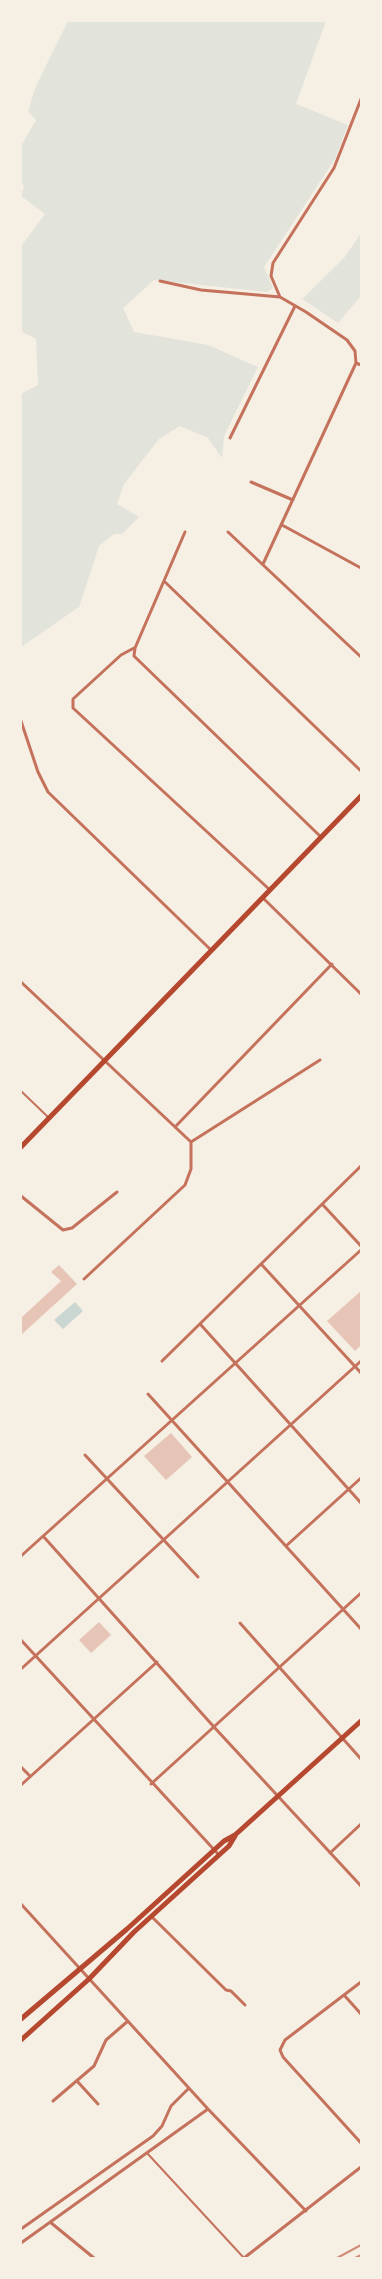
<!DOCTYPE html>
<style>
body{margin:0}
#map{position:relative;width:382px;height:2279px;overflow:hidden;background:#f6efe4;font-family:"Playfair Display",serif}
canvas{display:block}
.frame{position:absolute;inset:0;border:22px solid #f6efe4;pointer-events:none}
</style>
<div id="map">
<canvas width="382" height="2279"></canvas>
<div class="frame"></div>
</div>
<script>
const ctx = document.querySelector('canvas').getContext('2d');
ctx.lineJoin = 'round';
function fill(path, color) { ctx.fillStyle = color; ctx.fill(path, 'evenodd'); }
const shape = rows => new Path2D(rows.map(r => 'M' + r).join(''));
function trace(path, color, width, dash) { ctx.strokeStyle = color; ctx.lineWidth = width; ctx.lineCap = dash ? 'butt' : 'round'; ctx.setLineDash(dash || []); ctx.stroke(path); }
fill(shape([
 [68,21,326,21,296,104,348,125,335,159,264,267,273,288,267,292,154,280,123,308,134,332,208,345,258,367,224,436,222,458,208,438,180,426,159,439,124,484,117,504,139,517,122,534,114,534,99,546,79,607,21,647,21,394,38,385,36,339,21,331,21,246,45,214,21,196,24,186,21,183,21,146,36,120,28,111,36,86],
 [361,233,361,296,338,323,302,299,344,258]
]), '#e2e4dc');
fill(shape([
 [75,1302,83,1311,63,1329,54,1320]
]), '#c9d6d2');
fill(shape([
 [59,1265,77,1284,21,1335,21,1318,61,1281,51,1272],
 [361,1291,361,1345,355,1351,327,1321],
 [171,1433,192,1457,166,1480,144,1456],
 [99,1622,111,1635,91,1653,79,1640]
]), '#e6c5b7');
trace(shape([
 [21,1091,49,1118],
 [147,2153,244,2258]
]), '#c5725c', 2);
trace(shape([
 [160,281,201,290,280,297,306,312,347,340,355,351,356,363],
 [280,297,271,276,273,263,334,168,361,99],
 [230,438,295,306],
 [251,482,293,500],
 [282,525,361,568],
 [185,532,135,648,134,656,321,837],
 [228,532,361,657],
 [263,564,356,363,361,365],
 [165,582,361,771],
 [134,648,121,655,73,699,73,708,270,890],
 [21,721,38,772,48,792,211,950],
 [263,898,361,994],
 [21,982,191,1142],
 [175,1127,332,964],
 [21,1196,63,1230,72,1228,117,1192],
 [323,1205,361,1246],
 [262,1265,361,1373],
 [84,1279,185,1185,191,1169,191,1142,320,1060],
 [201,1325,361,1503],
 [162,1361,361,1166],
 [148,1394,361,1629],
 [85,1455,198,1577],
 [43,1536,214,1727,361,1886],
 [286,1546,361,1478],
 [21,1556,361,1250],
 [240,1623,361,1759],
 [21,1640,219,1855],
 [21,1669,361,1361],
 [21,1767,30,1776],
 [151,1784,361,1593],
 [21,1785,157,1662],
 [330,1853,361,1824],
 [21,1904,208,2109,306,2211],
 [152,1917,226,1990,231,1991,245,2005],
 [361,1982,285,2040,280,2050,283,2057,361,2143],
 [344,1995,361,2014],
 [77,2081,98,2104],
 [53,2101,94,2066,106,2040,128,2021],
 [50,2222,94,2258],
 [21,2229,153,2136,162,2126,171,2106,189,2088],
 [21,2243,208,2109],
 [244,2258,361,2167]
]), '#c5725c', 3);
trace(shape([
 [21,1147,361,796],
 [21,2019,127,1929,224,1841,235,1835,361,1721],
 [21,2040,89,1979,134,1932,229,1846,235,1836]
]), '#b5482f', 5);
trace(shape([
 [337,2258,361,2245],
 [355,2258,361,2255]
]), '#cf8b77', 2);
</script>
